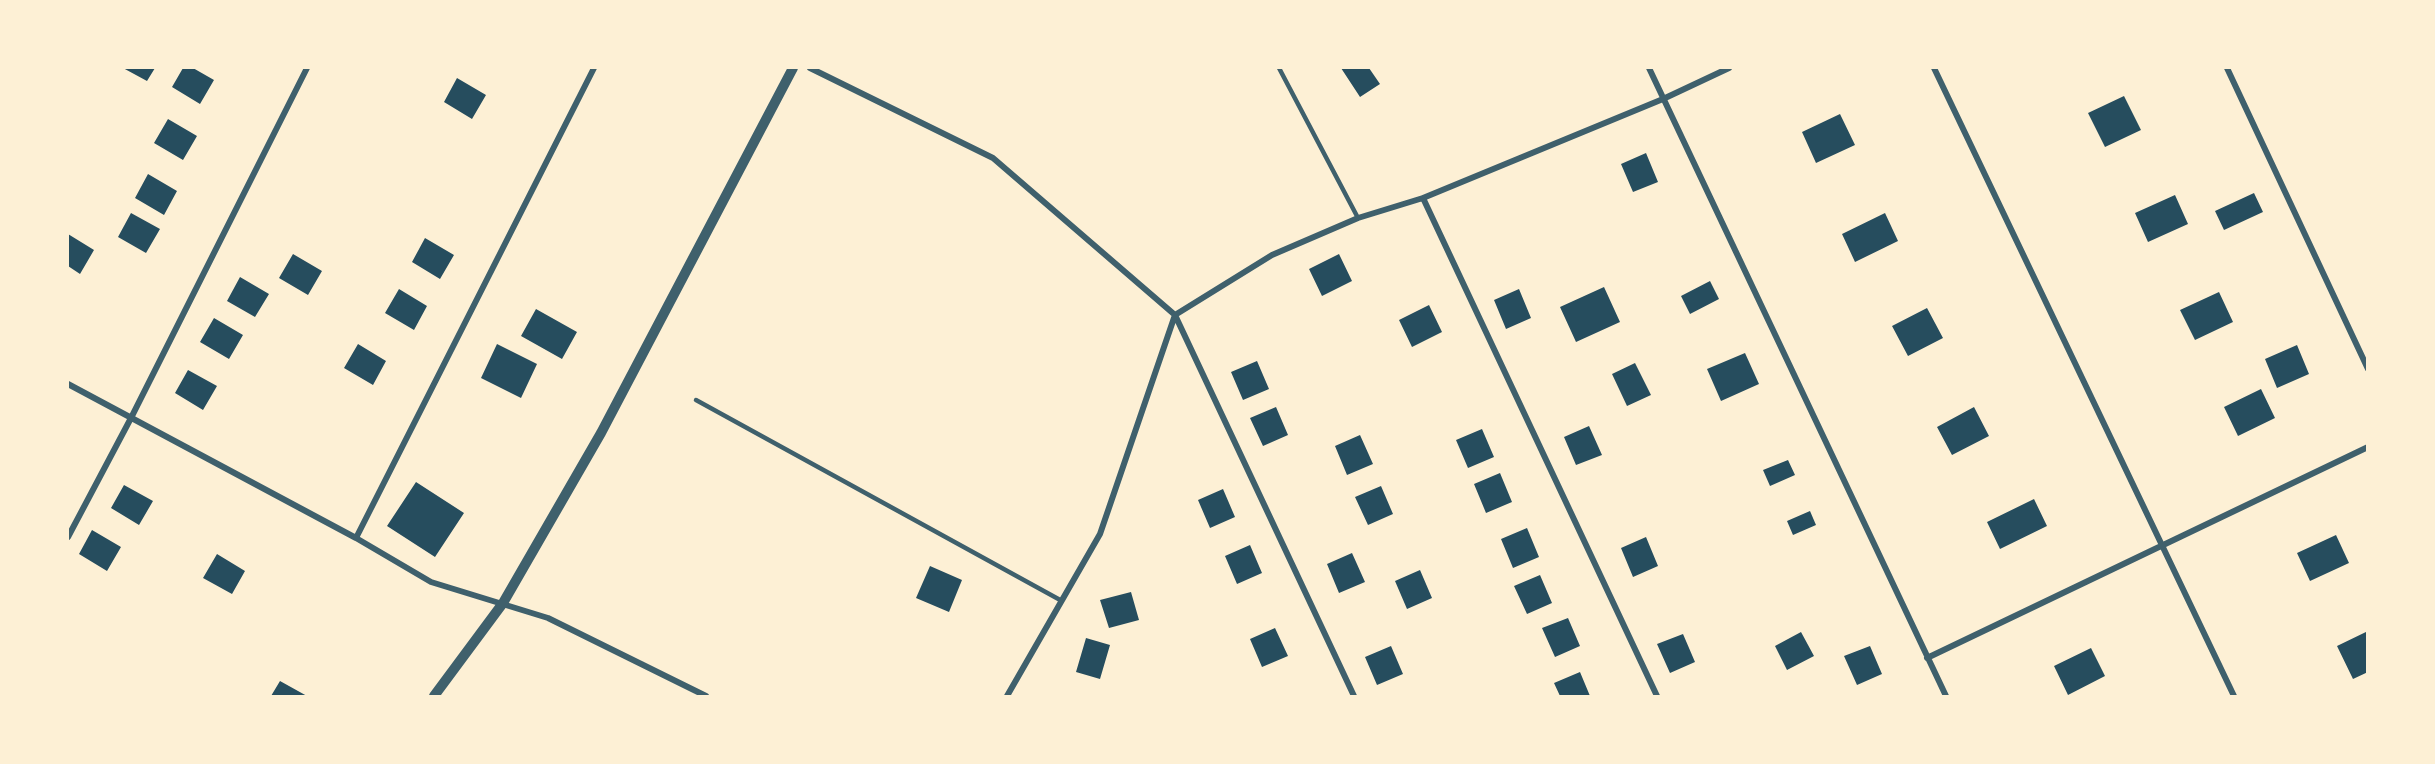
<!DOCTYPE html>
<style>
body{margin:0}
#map{position:relative;width:2435px;height:764px;overflow:hidden;background:#fdf0d5;font-family:"PT Sans",sans-serif}
canvas{display:block}
.frame{position:absolute;inset:0;border:69px solid #fdf0d5;pointer-events:none}
</style>
<div id="map">
<canvas width="2435" height="764"></canvas>
<div class="frame"></div>
</div>
<script>
const ctx = document.querySelector('canvas').getContext('2d');
ctx.lineJoin = 'round';
function fill(path, color) { ctx.fillStyle = color; ctx.fill(path, 'evenodd'); }
const shape = rows => new Path2D(rows.map(r => 'M' + r).join(''));
function trace(path, color, width, dash) { ctx.strokeStyle = color; ctx.lineWidth = width; ctx.lineCap = dash ? 'butt' : 'round'; ctx.setLineDash(dash || []); ctx.stroke(path); }
fill(shape([
 [123,68,155,68,147,81],
 [183,68,193,68,214,80,200,104,172,87],
 [1341,68,1369,68,1380,84,1360,97],
 [457,78,486,95,472,119,444,102],
 [2124,96,2141,130,2105,147,2088,113],
 [1840,114,1855,145,1816,163,1802,132],
 [168,119,197,136,183,160,154,143],
 [1646,153,1658,182,1633,192,1621,164],
 [148,174,177,191,164,215,135,198],
 [2254,193,2263,212,2224,230,2215,211],
 [2175,195,2188,224,2148,242,2135,213],
 [131,213,160,229,146,253,118,237],
 [1885,213,1898,241,1855,262,1842,234],
 [68,234,94,250,80,274,68,266],
 [425,238,454,255,440,279,412,262],
 [293,254,322,271,308,295,279,278],
 [1339,254,1352,281,1322,296,1309,269],
 [240,277,269,294,255,317,227,301],
 [1710,281,1719,299,1690,314,1681,296],
 [1604,287,1620,322,1576,342,1560,307],
 [399,289,427,306,414,330,385,313],
 [1519,289,1531,318,1506,329,1494,300],
 [2219,292,2233,322,2195,340,2180,310],
 [1429,305,1442,332,1412,347,1399,320],
 [1927,308,1943,338,1908,356,1892,326],
 [536,309,577,332,562,359,521,336],
 [214,318,243,335,229,359,200,342],
 [358,344,386,361,373,385,344,368],
 [497,344,537,364,521,398,481,378],
 [2297,345,2309,374,2277,388,2265,359],
 [1745,353,1759,384,1721,401,1707,369],
 [1257,361,1269,389,1243,400,1231,372],
 [1635,363,1651,395,1627,406,1612,374],
 [188,370,217,386,203,410,175,393],
 [2261,389,2275,418,2238,436,2224,407],
 [1276,407,1288,435,1263,446,1250,418],
 [1974,407,1989,436,1952,455,1937,427],
 [1589,426,1602,455,1576,465,1564,437],
 [1482,429,1494,457,1468,468,1456,440],
 [1360,435,1373,464,1347,475,1335,446],
 [1788,460,1795,475,1770,486,1763,470],
 [1500,473,1512,502,1486,513,1474,484],
 [416,482,464,513,435,557,387,526],
 [124,485,153,501,139,525,111,508],
 [1381,486,1393,514,1368,525,1355,497],
 [1223,489,1235,517,1210,528,1198,500],
 [2034,499,2047,526,2000,549,1987,522],
 [1810,511,1816,525,1793,535,1787,521],
 [1527,528,1539,557,1513,568,1501,539],
 [92,530,121,547,107,571,79,554],
 [2336,535,2349,563,2310,581,2297,553],
 [1646,537,1658,566,1633,577,1621,548],
 [1250,545,1262,573,1237,584,1225,556],
 [1352,553,1365,582,1339,593,1327,564],
 [217,554,245,571,232,594,203,578],
 [930,566,962,580,949,612,916,598],
 [1420,570,1432,598,1407,609,1395,581],
 [1540,575,1552,603,1527,614,1514,586],
 [1131,592,1139,620,1109,628,1100,600],
 [1568,618,1580,646,1555,657,1542,628],
 [1275,628,1288,656,1262,667,1250,639],
 [2368,631,2368,672,2353,679,2337,646],
 [1801,632,1814,656,1787,670,1775,646],
 [1683,634,1695,662,1670,673,1657,644],
 [1086,638,1110,645,1100,679,1076,672],
 [1391,646,1403,674,1377,685,1365,657],
 [1870,646,1882,674,1857,685,1844,656],
 [2091,648,2105,676,2068,695,2054,666],
 [1580,672,1590,696,1560,696,1554,683],
 [280,681,307,696,271,696]
]), '#264d5e');
trace(shape([
 [1279,68,1358,218],
 [696,400,1062,601]
]), '#3f606c', 4.5);
trace(shape([
 [810,68,993,158,1175,315,1354,696],
 [1649,68,1946,696],
 [1934,68,2234,696],
 [2227,68,2368,369],
 [1423,198,1657,696],
 [68,384,356,538,431,582,548,618,706,696],
 [68,537,131,418,307,68],
 [356,538,594,68],
 [1927,658,2368,447],
 [1007,696,1100,534,1175,315,1272,255,1358,218,1423,198,1663,99,1729,68]
]), '#3f606c', 6);
trace(shape([
 [434,696,503,603,601,433,793,68]
]), '#3f606c', 10);
</script>
